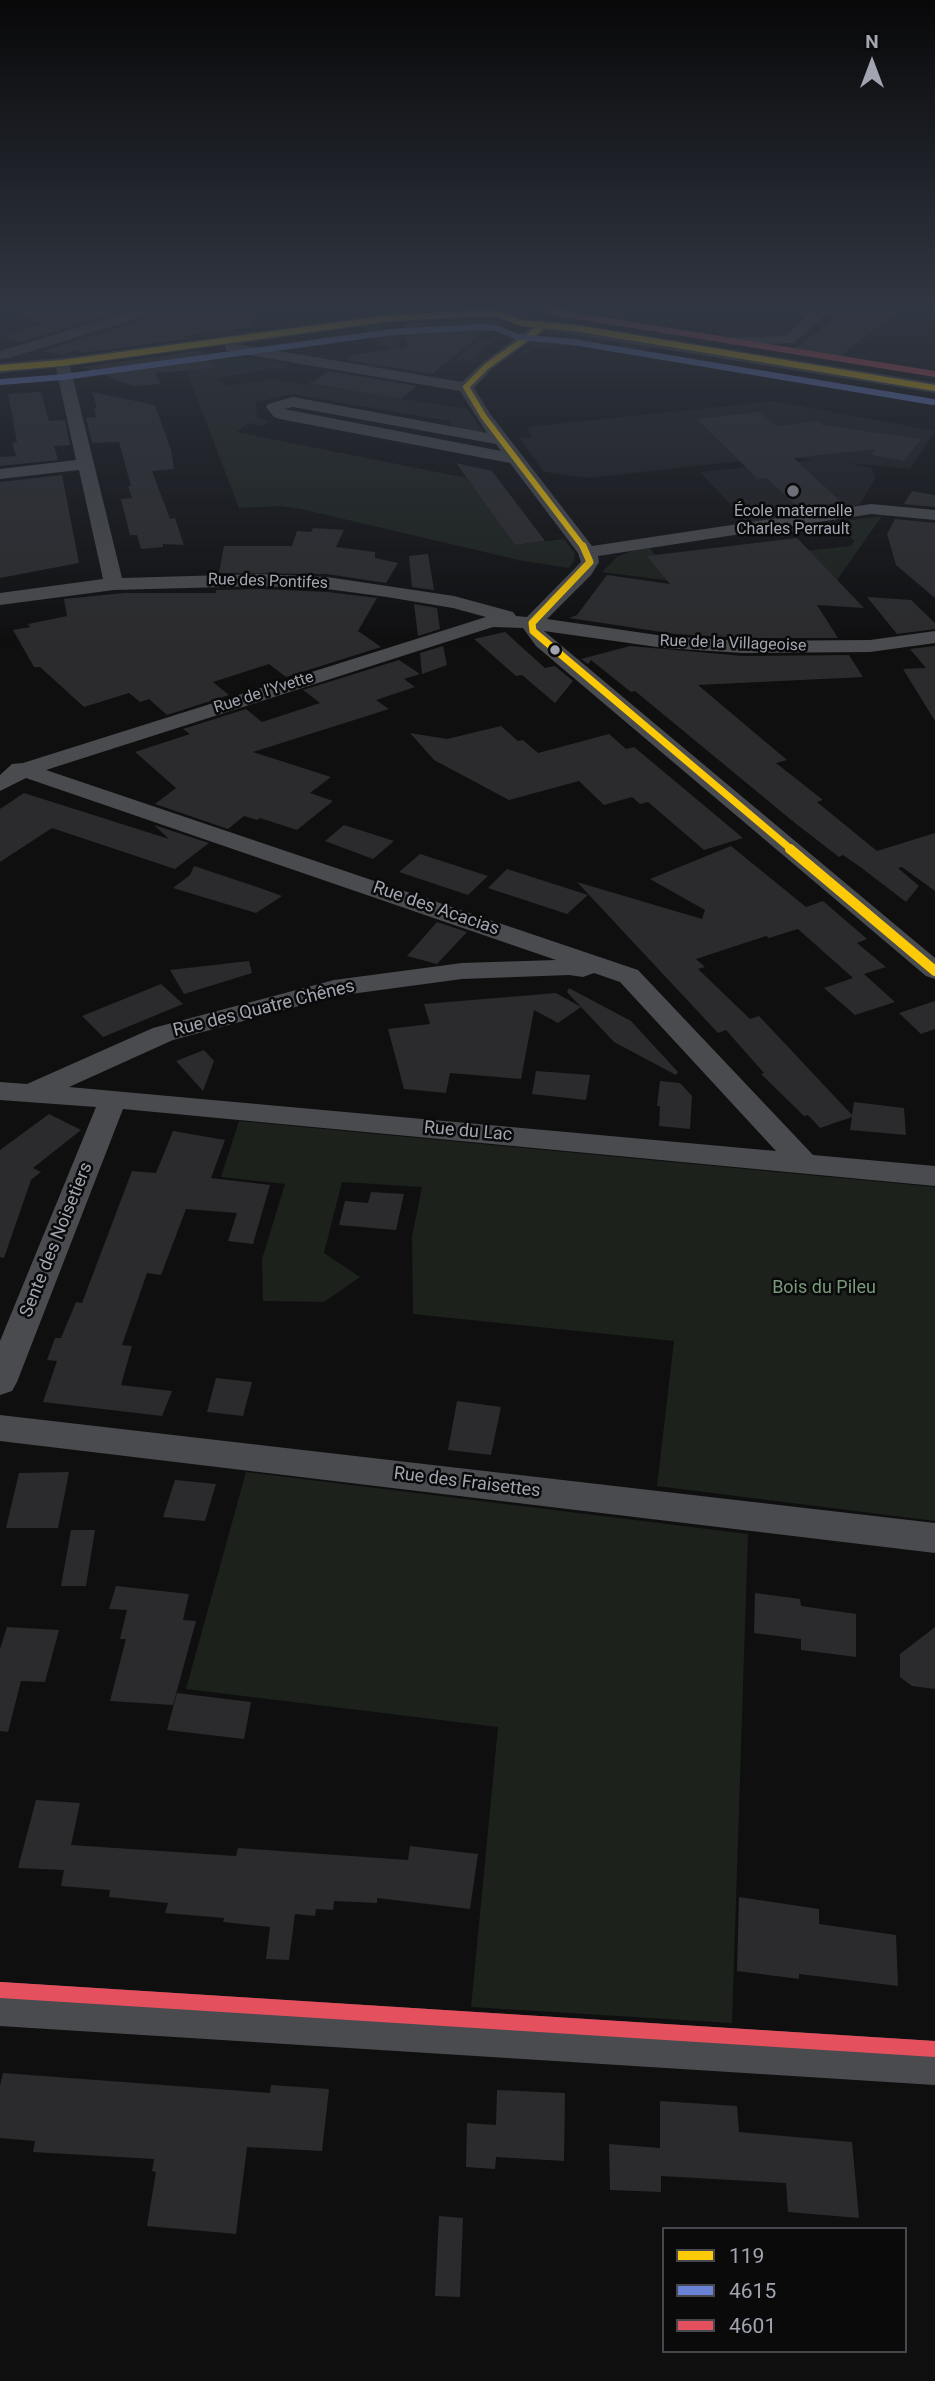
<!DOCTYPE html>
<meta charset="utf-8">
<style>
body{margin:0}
#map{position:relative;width:935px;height:2381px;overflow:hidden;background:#0f0f10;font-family:Roboto,sans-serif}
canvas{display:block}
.legend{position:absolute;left:662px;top:2227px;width:245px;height:126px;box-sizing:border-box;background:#0a0a0b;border:2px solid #46484d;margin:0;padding:9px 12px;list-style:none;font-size:21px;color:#a1a5b0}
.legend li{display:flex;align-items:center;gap:14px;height:35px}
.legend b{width:35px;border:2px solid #46484d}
.north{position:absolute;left:837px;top:28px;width:70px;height:70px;-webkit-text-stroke:5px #0a0a0b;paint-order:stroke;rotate:0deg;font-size:19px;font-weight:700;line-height:28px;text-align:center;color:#a1a5b0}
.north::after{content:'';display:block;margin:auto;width:24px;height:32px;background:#a1a5b0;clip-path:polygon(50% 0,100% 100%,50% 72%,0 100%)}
</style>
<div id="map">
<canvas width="935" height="2381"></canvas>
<ul class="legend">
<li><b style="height:9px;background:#fcca06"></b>119</li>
<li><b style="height:9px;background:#6982d5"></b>4615</li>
<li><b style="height:9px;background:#e5505e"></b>4601</li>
</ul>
<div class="north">N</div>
</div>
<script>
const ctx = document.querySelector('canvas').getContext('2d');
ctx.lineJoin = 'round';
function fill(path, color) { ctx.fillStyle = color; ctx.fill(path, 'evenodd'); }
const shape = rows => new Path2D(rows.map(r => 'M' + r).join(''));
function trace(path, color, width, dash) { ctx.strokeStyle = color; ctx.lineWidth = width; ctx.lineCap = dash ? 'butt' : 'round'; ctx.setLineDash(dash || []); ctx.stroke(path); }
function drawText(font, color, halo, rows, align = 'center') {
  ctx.font = font + ' Roboto,sans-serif'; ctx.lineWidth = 5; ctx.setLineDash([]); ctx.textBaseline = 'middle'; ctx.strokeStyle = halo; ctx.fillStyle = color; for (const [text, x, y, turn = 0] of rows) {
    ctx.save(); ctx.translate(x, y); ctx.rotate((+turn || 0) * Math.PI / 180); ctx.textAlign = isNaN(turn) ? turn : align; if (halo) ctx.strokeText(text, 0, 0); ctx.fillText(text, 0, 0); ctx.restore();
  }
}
fill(shape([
 [773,401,935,431,910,469,847,463,871,468,876,477,859,505,753,522,746,521,700,472,813,460,784,456,589,478,544,472,519,438,532,437,527,427]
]), '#1c1c1e');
fill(shape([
 [378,323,386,330,410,326,415,330,397,343,402,344,377,367,430,375,364,366,367,361,389,350,360,326],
 [552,331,660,345,642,353,626,349,612,342,528,349,529,353,519,354],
 [494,336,514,336,510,339,500,337,472,358,483,360,478,364,455,359,479,340],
 [179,351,203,351,290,364,283,370,273,368,217,378,225,386,272,379,467,409,485,434,455,428,448,421,292,394,256,402,257,418,269,421,261,426,249,423,236,432,467,478,515,545,564,539,575,553,574,561,569,568,523,561,301,509,280,506,239,508],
 [882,516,823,600,602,572,617,557,632,551,650,548,655,555,647,556,784,553,851,546,854,541,840,526,753,536,750,533],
 [239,1121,935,1187,935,1521,657,1486,674,1341,413,1314,412,1236,422,1187,342,1182,324,1253,360,1277,324,1302,263,1301,262,1259,285,1184,221,1177],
 [246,1472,748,1534,732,2023,471,2007,498,1727,186,1689]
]), '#1c211c');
fill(shape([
 [23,312,120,312,20,342,4,336,46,323,23,315],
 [154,312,252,312,253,327,184,336,187,339,79,353,78,350,61,355,42,351,150,318],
 [843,312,897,312,835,360,788,353],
 [482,320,498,321,432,374,347,360,354,355,407,347,404,324],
 [199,351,216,368,155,373,160,384,133,386,83,367],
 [329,371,417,386,401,399,309,384],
 [41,392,49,421,65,420,70,445,54,446,58,460,0,466,0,457,16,456,12,443,17,442,8,394],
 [92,392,155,405,171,450,174,469,152,471,170,519,175,518,184,545,163,544,163,547,141,549,137,535,130,535,121,499,132,498,128,486,131,486,119,442,92,443,86,418,96,417,94,408,97,408],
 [760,412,776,426,818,421,822,425,921,439,904,461,871,455,876,449,794,458,841,502,799,508,767,478,758,479,697,419],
 [456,463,492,471,545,541,515,545],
 [62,475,79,563,0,578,0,482],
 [912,491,935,495,935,507,904,504],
 [895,519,935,523,935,598,896,565,887,534],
 [313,528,344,530,336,547,375,552,375,558,398,563,386,583,327,574,219,573,224,546,292,546,297,531,311,532],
 [797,538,864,608,817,605,838,638,743,638,675,634,569,618,577,615,607,575,670,584,647,556],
 [428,554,434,590,412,587,409,556],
 [260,589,327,592,377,598,358,631,381,647,286,677,269,664,213,682,229,695,167,715,149,699,140,702,129,693,84,707,40,667,34,667,13,630,30,627,28,624,67,616,64,599,124,593,216,593,216,590],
 [867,597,911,600,935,623,935,629,897,634],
 [414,604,437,608,440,629,418,636],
 [505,632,545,668,555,666,573,681,555,703,522,675,516,676,474,639],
 [443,646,447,665,422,674,420,653],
 [630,646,743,656,849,655,863,677,698,685,787,760,776,763,823,800,817,802,877,851,935,833,935,891,902,867,898,868,919,886,906,902,859,866,843,855,839,857,795,823,635,691,631,692,591,660,588,664,581,659],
 [935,646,935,721,903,669,926,668,910,649],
 [399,660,420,674,404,679,415,687,376,700,389,709,253,752,331,777,310,793,333,801,297,830,260,818,257,820,244,816,228,829,155,804,176,788,135,752,190,734,183,729,246,709,262,722,320,703,303,690],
 [501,726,518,741,523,740,538,753,609,734,626,749,634,747,743,838,704,850,648,802,640,804,632,797,604,805,579,781,509,800,434,760,410,733,447,739],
 [24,793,169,839,154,825,209,843,175,869,52,828,0,862,0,809],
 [344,825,394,841,373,859,325,841],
 [731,846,806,907,823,901,867,939,857,943,886,967,864,974,895,1002,855,1015,824,988,853,978,798,929,769,938,766,936,696,959,705,967,698,969,750,1019,759,1016,852,1115,854,1102,904,1108,906,1135,850,1130,852,1117,820,1128,808,1115,804,1116,761,1074,764,1073,726,1030,718,1033,577,882,702,919,705,910,650,879],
 [420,854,488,876,468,895,399,872],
 [194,866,263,889,282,896,256,913,173,888,190,875],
 [507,869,588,895,567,914,488,888],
 [437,922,467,932,437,964,407,956],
 [249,961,252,973,184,994,170,970],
 [161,984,183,1004,103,1037,82,1016],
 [569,988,631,1021,678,1072,676,1075,614,1042,567,992],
 [556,993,581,1007,558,1023,534,1010,521,1079,450,1073,446,1093,404,1089,388,1029,430,1024,424,1004],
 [935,1001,935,1029,921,1034,899,1013],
 [204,1050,214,1061,203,1091,176,1061],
 [536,1071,590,1075,586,1100,532,1094],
 [660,1081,680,1083,692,1096,690,1129,659,1126,660,1106,657,1106],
 [49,1114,81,1130,33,1168,41,1172,31,1180,4,1258,0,1257,0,1150],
 [173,1131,225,1140,211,1178,270,1185,253,1244,228,1241,237,1213,186,1209,161,1275,147,1273,122,1345,132,1346,121,1385,172,1391,162,1416,43,1402,57,1361,47,1360,55,1338,61,1338,76,1302,82,1303,132,1171,156,1173],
 [371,1192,404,1194,396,1230,339,1225,345,1201,368,1203],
 [216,1378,252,1382,243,1416,207,1412],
 [457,1401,501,1407,491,1455,448,1450],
 [69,1472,58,1528,6,1528,19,1473],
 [175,1480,216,1484,205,1521,163,1517],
 [71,1530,95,1530,86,1586,61,1586],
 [116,1586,189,1594,183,1620,196,1621,173,1705,110,1701,126,1639,120,1639,127,1610,109,1609],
 [755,1593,800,1599,801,1606,856,1614,856,1657,801,1650,801,1639,754,1633],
 [7,1627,59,1630,45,1682,21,1681,8,1732,0,1731,0,1649],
 [935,1627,935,1689,912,1686,900,1677,900,1654],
 [177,1693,251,1702,244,1739,167,1730],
 [36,1800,80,1803,71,1845,236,1856,238,1848,408,1860,410,1846,478,1854,470,1909,377,1898,377,1903,334,1901,333,1910,316,1909,315,1916,295,1914,289,1960,266,1959,270,1927,223,1922,224,1918,165,1913,168,1903,109,1897,110,1890,61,1886,64,1870,18,1868],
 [739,1897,819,1909,819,1924,896,1935,898,1986,799,1974,799,1979,737,1971],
 [3,2073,270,2093,271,2085,329,2089,322,2151,247,2147,236,2234,147,2226,156,2172,152,2171,154,2159,33,2152,35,2141,0,2138,0,2086],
 [497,2090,565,2093,564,2161,496,2157,495,2169,466,2167,467,2123,496,2125],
 [660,2101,737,2106,739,2132,852,2142,859,2218,788,2212,786,2183,661,2176,661,2192,610,2190,609,2144,660,2148],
 [439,2216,463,2218,460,2297,435,2296]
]), '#2b2b2d');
fill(shape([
 [129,312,151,312,149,315,9,358,0,359,0,351,129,312],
 [423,312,506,312,524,319,575,324,935,383,935,393,546,330,492,369,474,388,491,415,592,546,871,504,935,510,935,520,871,514,598,556,599,562,591,575,547,619,664,636,743,641,870,640,935,631,935,643,870,652,743,653,664,648,544,631,935,958,935,979,926,976,536,646,523,628,493,627,46,770,638,970,813,1155,935,1166,935,1186,123,1109,17,1382,12,1391,0,1395,0,1341,96,1107,0,1100,0,1082,27,1084,153,1028,334,980,462,963,556,960,26,778,0,791,0,775,12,764,23,763,486,617,453,608,387,597,327,589,260,586,114,590,0,605,0,593,103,579,79,470,0,479,0,469,76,460,56,368,0,373,0,363,62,358,391,314,423,312],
 [482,317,497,318,530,328,482,363,462,382,237,344,391,322,482,317],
 [225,345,226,350,231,352,460,391,487,433,293,397,268,404,266,407,274,417,280,419,510,463,578,553,581,562,527,617,516,616,513,612,454,596,327,577,260,574,122,578,70,366,225,345],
 [293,407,496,444,501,451,284,409,293,407],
 [594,973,620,982,776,1151,69,1087,173,1040,336,996,462,979,569,975,583,977,594,973],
 [812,312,828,312,794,343,731,345,724,341,731,337,785,336,812,312],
 [0,1415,935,1523,935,1553,0,1441,0,1415],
 [0,1982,935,2041,935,2085,0,2026,0,1982]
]), '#4a4b4e');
trace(shape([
 [541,323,539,329,487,366,466,387,484,417,584,548],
 [0,368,62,363,391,318,482,313,499,314,521,323,575,328,935,388]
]), '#fcca06', 6);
trace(shape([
 [583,546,590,562,532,623,533,631,793,851]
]), '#fcca06', 7);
trace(shape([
 [790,849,935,971]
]), '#fcca06', 10);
trace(shape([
 [1,382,64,377,392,332,482,327,496,328,518,337,573,342,933,402]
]), '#6982d5', 6);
trace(shape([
 [553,312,935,374]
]), '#e5505e', 6);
trace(shape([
 [1,1990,935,2049]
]), '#e5505e', 16);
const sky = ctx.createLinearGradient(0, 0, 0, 645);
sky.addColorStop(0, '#080809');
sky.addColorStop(0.48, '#313742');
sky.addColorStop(1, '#31374200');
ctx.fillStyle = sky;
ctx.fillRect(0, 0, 935, 645);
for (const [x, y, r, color] of [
 [793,491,7,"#6e7078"],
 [555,650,6,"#a1a5b0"]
]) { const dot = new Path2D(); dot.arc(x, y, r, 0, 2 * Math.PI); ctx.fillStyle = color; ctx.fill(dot); trace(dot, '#0a0a0b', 2.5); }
drawText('16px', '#a1a5b0', '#0a0a0b', [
 ["École maternelle",793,512],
 ["Charles Perrault",793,530]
]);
drawText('16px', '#a1a5b0', '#0a0a0b', [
 ["Rue des Pontifes",268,582,2],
 ["Rue de la Villageoise",733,644,2],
 ["Rue de l'Yvette",264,693,-18]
]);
drawText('18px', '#a1a5b0', '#0a0a0b', [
 ["Rue des Acacias",436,909,19],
 ["Rue des Quatre Chênes",264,1009,-14],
 ["Rue du Lac",468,1132,5],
 ["Sente des Noisetiers",57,1240,-68],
 ["Rue des Fraisettes",467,1483,7]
]);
drawText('18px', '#799a7b', '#0a0a0b', [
 ["Bois du Pileu",824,1288]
]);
</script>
